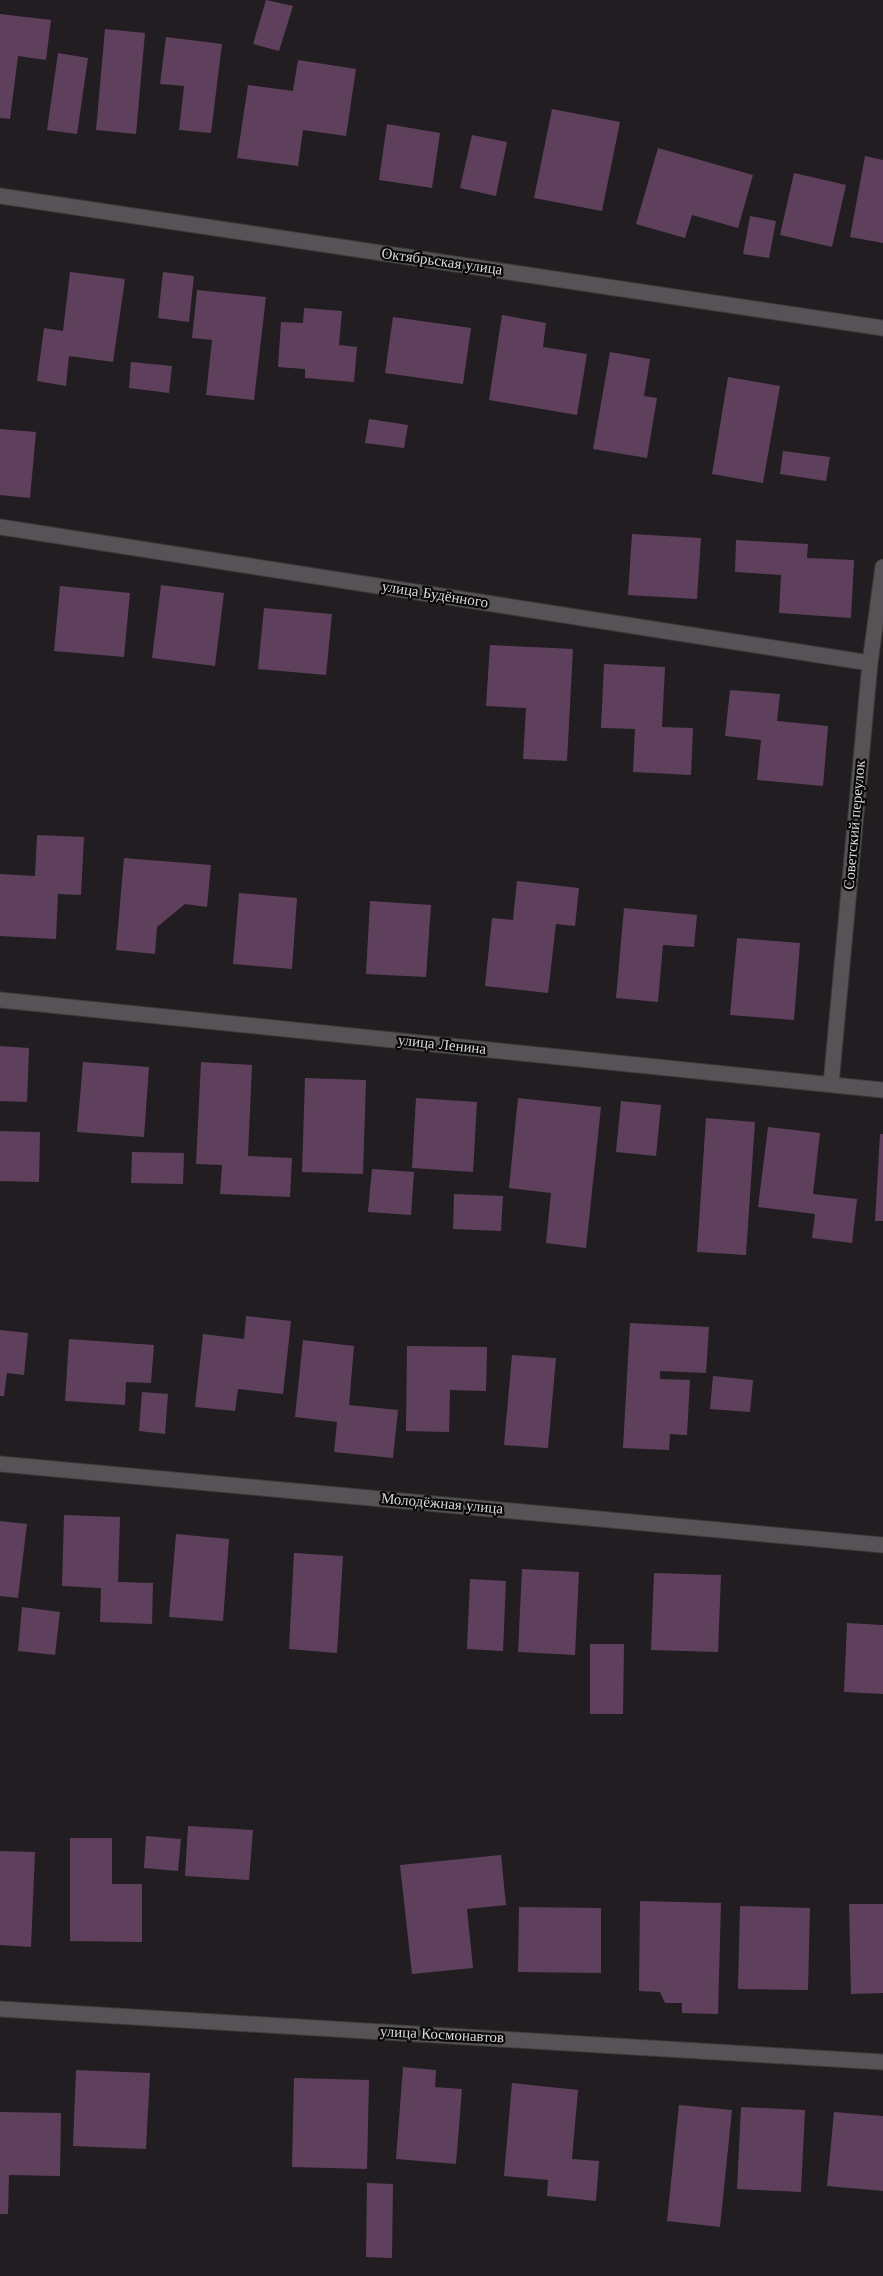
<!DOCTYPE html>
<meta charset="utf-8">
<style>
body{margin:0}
canvas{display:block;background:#211d20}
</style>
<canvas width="883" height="2276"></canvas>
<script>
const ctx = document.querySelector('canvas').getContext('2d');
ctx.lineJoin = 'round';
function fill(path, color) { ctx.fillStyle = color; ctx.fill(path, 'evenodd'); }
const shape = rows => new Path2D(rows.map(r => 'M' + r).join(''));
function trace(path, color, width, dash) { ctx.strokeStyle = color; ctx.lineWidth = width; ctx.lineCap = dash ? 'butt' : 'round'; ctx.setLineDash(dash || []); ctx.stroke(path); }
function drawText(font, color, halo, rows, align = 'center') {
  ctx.font = font + ' "Libre Baskerville",serif'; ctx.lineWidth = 4.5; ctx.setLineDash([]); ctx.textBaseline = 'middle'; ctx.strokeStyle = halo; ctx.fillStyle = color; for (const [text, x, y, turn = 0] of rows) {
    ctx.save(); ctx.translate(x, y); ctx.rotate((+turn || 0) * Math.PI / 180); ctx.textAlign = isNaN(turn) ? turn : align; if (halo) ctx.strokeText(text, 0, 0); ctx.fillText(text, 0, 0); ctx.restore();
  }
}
fill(shape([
 [266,0,293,6,279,51,253,44],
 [0,14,51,20,46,60,18,56,10,119,0,118],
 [105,29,145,33,136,134,96,130],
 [166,37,222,44,211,133,179,130,184,86,160,84],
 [58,53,88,58,77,134,47,130],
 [298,60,356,69,346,136,303,130,298,166,237,158,248,85,293,91],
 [552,109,620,122,602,211,534,198],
 [387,124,440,133,432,188,379,180],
 [472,135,507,142,496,196,460,188],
 [658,148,753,175,738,228,692,215,685,238,636,224],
 [865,156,883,160,883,243,850,237],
 [794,173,846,185,832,247,780,235],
 [750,216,776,221,769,258,743,254],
 [70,272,125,279,113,362,69,356,66,386,37,381,44,328,63,331],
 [163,272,194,276,189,322,158,318],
 [197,290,266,297,254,400,206,395,212,340,192,338],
 [304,308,342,311,339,345,357,347,354,382,305,378,305,369,278,367,281,322,303,323],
 [502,315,546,323,543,347,587,354,577,415,489,400],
 [393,317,471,328,463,384,385,373],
 [610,352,650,359,644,396,657,398,647,458,593,449],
 [131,362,172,366,169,393,129,388],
 [728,377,780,386,763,483,712,474],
 [369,419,408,425,404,448,365,443],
 [0,429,36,432,30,498,0,495],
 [783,451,830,457,826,481,780,474],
 [632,534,701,538,697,599,628,595],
 [736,540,808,544,807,558,854,560,851,618,779,613,781,575,735,572],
 [161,585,224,593,215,666,152,658],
 [60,586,130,593,124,657,54,651],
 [264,608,332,614,326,675,258,669],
 [490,645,573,649,567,761,523,759,526,708,486,706],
 [604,664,665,667,662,727,693,728,691,775,633,772,635,729,601,728],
 [730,690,780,694,777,721,828,726,823,786,757,780,761,740,725,736],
 [37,835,84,837,81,895,58,894,56,939,0,936,0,874,35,876],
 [124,858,211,865,207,907,185,904,157,927,155,954,116,950],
 [517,881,579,888,575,926,556,924,548,993,485,986,492,918,513,920],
 [239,893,297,898,292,969,233,964],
 [370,901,431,905,426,977,366,974],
 [624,908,697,915,694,947,663,945,658,1002,616,998],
 [737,938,800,943,794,1020,730,1015],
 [0,1046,29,1048,27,1102,0,1101],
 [83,1062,149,1067,144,1137,77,1132],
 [201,1062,252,1065,248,1156,292,1158,290,1197,220,1194,222,1165,196,1164],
 [305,1078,366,1080,363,1174,302,1172],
 [416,1098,477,1102,473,1172,412,1168],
 [518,1098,601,1107,586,1248,546,1243,551,1193,509,1188],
 [621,1101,661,1105,656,1156,616,1152],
 [706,1118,755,1122,746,1255,697,1252],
 [768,1127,820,1133,813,1194,857,1199,852,1243,812,1238,815,1214,758,1207],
 [0,1131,40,1132,39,1182,0,1181],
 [880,1134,883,1134,883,1221,875,1221],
 [132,1152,184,1153,183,1184,131,1183],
 [372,1169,414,1172,411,1215,368,1212],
 [454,1194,503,1196,501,1231,453,1229],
 [246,1316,291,1321,283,1394,238,1389,235,1411,195,1407,203,1334,244,1339],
 [630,1323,709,1327,706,1373,660,1371,660,1379,690,1380,687,1435,670,1434,669,1450,623,1448],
 [0,1330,28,1333,24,1375,7,1373,4,1396,0,1396],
 [69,1339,154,1345,151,1383,126,1382,125,1405,65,1401],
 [303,1340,354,1346,349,1405,398,1410,393,1458,334,1452,337,1422,295,1417],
 [407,1346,487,1347,486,1391,450,1390,449,1432,406,1431],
 [512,1355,556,1358,548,1448,504,1445],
 [713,1376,753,1380,750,1412,710,1409],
 [142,1392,168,1394,165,1434,139,1431],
 [64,1515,120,1517,118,1582,153,1583,152,1624,100,1622,101,1588,62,1586],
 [0,1521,27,1524,18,1598,0,1596],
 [176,1534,229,1539,223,1621,169,1617],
 [294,1553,343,1556,337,1653,289,1649],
 [522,1569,579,1572,575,1655,518,1652],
 [654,1573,721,1575,718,1652,651,1650],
 [470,1579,506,1581,503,1651,467,1649],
 [22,1607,60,1612,55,1655,18,1651],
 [847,1623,883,1625,883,1694,844,1692],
 [590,1644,624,1644,623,1714,590,1714],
 [188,1826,253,1830,249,1880,185,1876],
 [146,1836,181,1839,178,1871,144,1868],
 [70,1838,112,1838,112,1884,142,1884,142,1942,70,1941],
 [0,1851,35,1852,31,1947,0,1945],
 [501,1855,506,1905,467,1909,473,1968,412,1974,400,1865],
 [640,1901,721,1903,718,2014,682,2013,682,2003,665,2003,660,1992,639,1991],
 [849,1904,883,1904,883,1993,851,1994],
 [740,1906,810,1908,808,1990,738,1989],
 [519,1907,601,1908,601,1973,518,1972],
 [403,2067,436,2070,435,2087,462,2089,456,2164,396,2159],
 [76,2070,150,2073,146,2149,73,2146],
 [294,2078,369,2080,367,2169,292,2167],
 [512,2083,578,2090,572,2159,599,2161,596,2201,547,2196,548,2180,504,2176],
 [679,2105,732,2110,720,2227,667,2221],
 [741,2107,805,2110,801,2192,737,2189],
 [0,2112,61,2113,60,2176,9,2175,8,2214,0,2214],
 [834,2112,883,2116,883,2191,827,2186],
 [367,2183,393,2184,392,2258,366,2257]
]), '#5e405d');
const street = shape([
 [0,196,883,328],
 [0,527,870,663],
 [0,1000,883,1090],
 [831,1084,870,663,883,567],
 [0,1464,883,1545],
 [0,2009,883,2062]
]);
trace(street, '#3c3a3c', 17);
trace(street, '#565256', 15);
drawText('15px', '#d9d7d9', '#090809', [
 ["Октябрьская улица",442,262,8],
 ["улица Будённого",435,595,9],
 ["Советский переулок",855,825,-85],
 ["улица Ленина",442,1045,6],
 ["Молодёжная улица",442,1504,5],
 ["улица Космонавтов",442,2035,3]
]);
</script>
